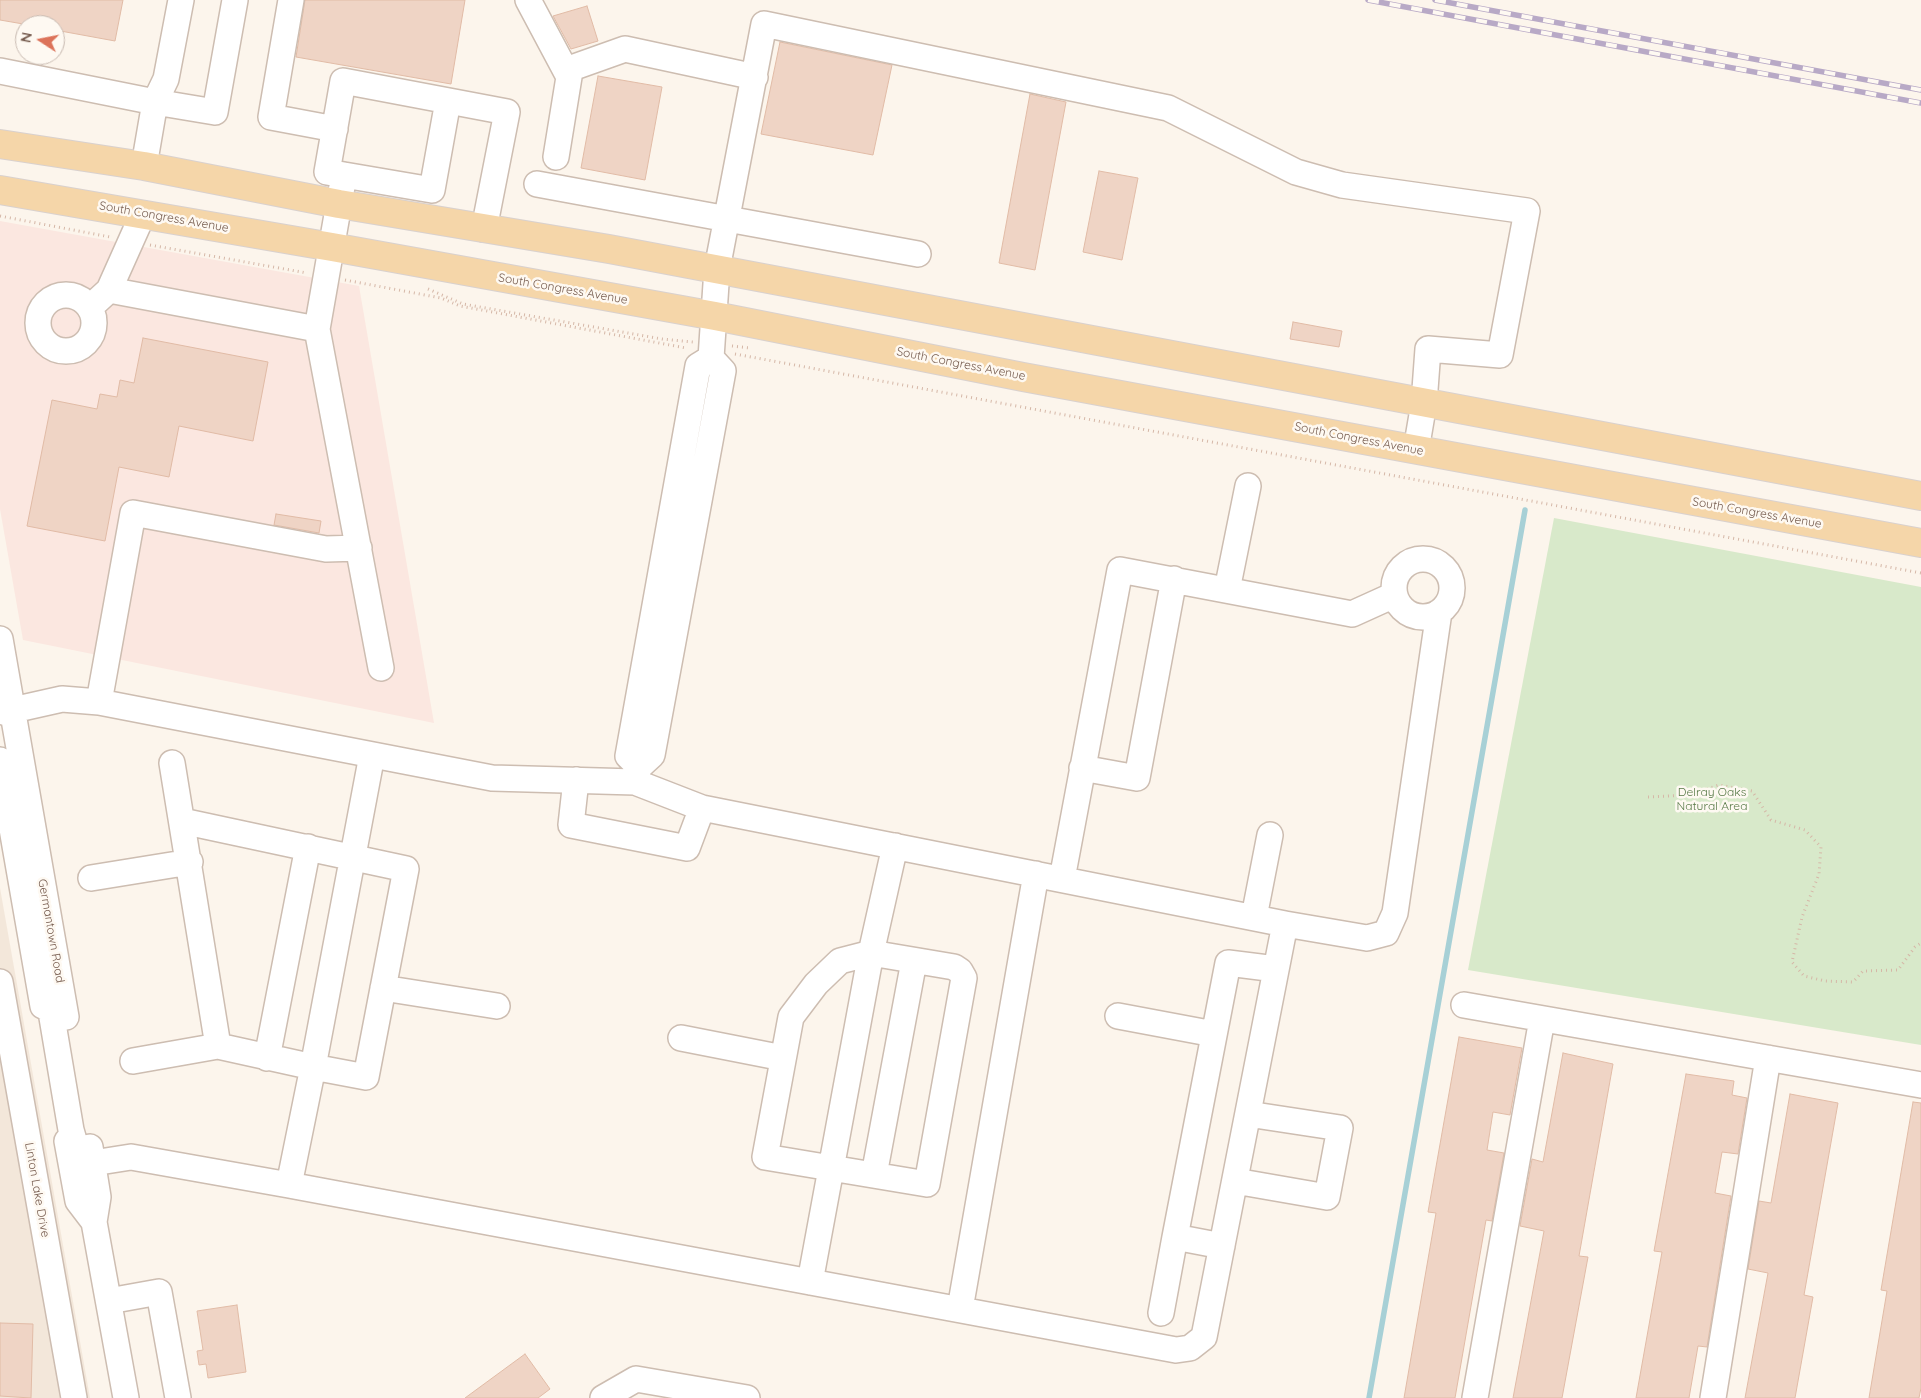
<!DOCTYPE html>
<style>
body{margin:0}
#map{position:relative;width:1921px;height:1398px;overflow:hidden;background:#fcf5ec;font-family:Quicksand,sans-serif}
canvas{display:block}
.north{position:absolute;left:15px;top:15px;width:50px;height:50px;box-sizing:border-box;background:#fef9f2;border:1px solid #c8bab1;border-radius:50%;rotate:281deg;font-size:14px;font-weight:700;line-height:20px;text-align:center;color:#765c4f}
.north::after{content:'';display:block;margin:auto;width:18px;height:22px;background:#dc735a;clip-path:polygon(50% 0,100% 100%,50% 72%,0 100%)}
</style>
<div id="map">
<canvas width="1921" height="1398"></canvas>
<div class="north">N</div>
</div>
<script>
const ctx = document.querySelector('canvas').getContext('2d');
ctx.lineJoin = 'round';
function fill(path, color) { ctx.fillStyle = color; ctx.fill(path, 'evenodd'); }
const shape = rows => new Path2D(rows.map(r => 'M' + r).join(''));
function trace(path, color, width, dash) { ctx.strokeStyle = color; ctx.lineWidth = width; ctx.lineCap = dash ? 'butt' : 'round'; ctx.setLineDash(dash || []); ctx.stroke(path); }
function drawText(font, color, halo, rows, align = 'center') {
  ctx.font = font + ' Quicksand,sans-serif'; ctx.lineWidth = 5; ctx.setLineDash([]); ctx.textBaseline = 'middle'; ctx.strokeStyle = halo; ctx.fillStyle = color; for (const [text, x, y, turn = 0] of rows) {
    ctx.save(); ctx.translate(x, y); ctx.rotate((+turn || 0) * Math.PI / 180); ctx.textAlign = isNaN(turn) ? turn : align; if (halo) ctx.strokeText(text, 0, 0); ctx.fillText(text, 0, 0); ctx.restore();
  }
}
fill(shape([
 [0,888,90,1398,0,1398]
]), '#f3e7da');
fill(shape([
 [0,221,359,286,434,723,23,640,0,509]
]), '#fbe7e0');
fill(shape([
 [1554,518,1921,587,1921,1045,1468,970]
]), '#d8e9ca');
trace(shape([
 [1369,1398,1525,510]
]), '#a7d0d6', 5.5);
const building = shape([
 [0,0,123,0,115,41,55,30,55,25,29,25,0,20,0,0],
 [305,0,465,0,451,84,296,57,305,0],
 [587,6,598,41,571,49,553,16,587,6],
 [780,42,892,65,873,155,761,134,780,42],
 [598,76,662,87,645,180,581,168,598,76],
 [1030,94,1066,102,1035,270,999,263,1030,94],
 [1099,171,1138,178,1122,260,1083,252,1099,171],
 [1293,322,1342,331,1339,347,1290,339,1293,322],
 [143,338,268,362,253,441,179,426,169,477,119,467,105,541,27,526,52,400,97,409,100,394,117,397,120,380,134,383,143,338],
 [276,514,321,521,319,533,274,525,276,514],
 [1459,1037,1522,1048,1510,1115,1493,1112,1487,1150,1504,1153,1492,1221,1486,1220,1455,1398,1404,1398,1436,1213,1428,1212,1459,1037],
 [1563,1053,1613,1064,1579,1256,1588,1257,1562,1398,1513,1398,1544,1231,1520,1226,1532,1159,1543,1162,1563,1053],
 [1686,1074,1734,1081,1732,1095,1747,1098,1738,1154,1722,1152,1715,1193,1731,1196,1707,1347,1698,1346,1689,1398,1636,1398,1662,1252,1654,1251,1686,1074],
 [1790,1094,1838,1103,1804,1295,1813,1297,1795,1398,1745,1398,1768,1273,1748,1269,1759,1201,1771,1203,1790,1094],
 [1913,1102,1921,1103,1921,1388,1919,1398,1869,1398,1887,1291,1881,1290,1913,1102],
 [237,1305,246,1372,208,1378,206,1364,199,1365,197,1351,203,1350,197,1311,237,1305],
 [0,1323,33,1324,31,1398,0,1396,0,1323],
 [525,1354,550,1389,538,1398,465,1398,525,1354]
]);
fill(building, '#efd4c5');
trace(building, '#e1bba6', 1);
const minor = shape([
 [181,0,166,79,155,102,215,112,235,0],
 [291,0,271,117,335,129],
 [528,0,569,77,556,157],
 [566,70,625,49,755,77],
 [0,71,155,102,144,166],
 [344,175,327,172,343,81,507,112,484,229],
 [537,184,918,254],
 [109,290,317,329],
 '38 323a28 28 0 1 1 56 0a28 28 0 1 1-56 0Z',
 [97,301,109,290,143,214],
 '1394 588a29 29 0 1 1 58 0a29 29 0 1 1-58 0Z',
 [1227,590,1248,486],
 [0,639,66,1017],
 [381,668,317,329,344,175,432,190,448,101],
 [99,702,133,513,326,549,359,548],
 [0,709,4,712,62,699,99,702,492,778,635,782,639,767,652,755,723,371,711,358,717,269,764,24,1168,108,1296,172,1342,185,1527,211,1500,355,1428,349,1424,403,1416,450],
 [0,760,43,1006],
 [172,763,218,1046,313,1067,372,755],
 [639,767,628,756,698,366,711,358],
 [1082,768,1137,778,1174,579],
 [576,780,571,825,687,848,702,808,635,782],
 [91,878,190,862],
 [1062,879,1120,570,1352,614,1394,595],
 [1254,917,1270,835],
 [1285,924,1367,938,1386,933,1395,913,1439,612],
 [871,953,954,967,960,971,964,978,927,1184,765,1157,791,1017,816,984,840,961,871,953],
 [0,982,74,1398],
 [383,988,497,1006],
 [41,991,48,994,71,1130,77,1151,82,1160,93,1163,131,1157,289,1185,313,1067,366,1077,406,869,182,821],
 [1464,1005,1921,1085],
 [1118,1016,1214,1034],
 [681,1038,783,1058],
 [267,1058,308,847],
 [133,1061,218,1046],
 [67,1141,78,1201,94,1222],
 [90,1147,98,1197,94,1222,126,1398],
 [874,1175,914,961],
 [1235,1181,1327,1197,1340,1128,1248,1114],
 [289,1185,1176,1350,1190,1348,1204,1337,1285,924,702,808],
 [1222,1246,1175,1237,1228,963,1276,969],
 [810,1282,871,953,895,846],
 [109,1301,159,1292,178,1398],
 [960,1309,1036,874],
 [1161,1313,1175,1237],
 [603,1398,636,1379,747,1398],
 [1475,1398,1542,1019],
 [1713,1398,1768,1058]
]);
const major = shape([
 [0,144,144,166,339,204,609,249,1921,496],
 [0,190,332,247,715,316,1023,377,1921,543]
]);
trace(minor, '#cdbdb1', 28);
trace(major, '#d9d1ce', 30);
trace(shape([
 [0,216,110,237],
 [150,245,307,273],
 [345,280,441,298,460,306,686,348],
 [428,289,463,304,662,339,693,342],
 [732,346,750,348],
 [735,354,1921,573],
 [1648,797,1689,795,1719,785,1752,791,1771,820,1805,830,1821,847,1819,874,1802,917,1792,962,1804,976,1825,981,1853,982,1863,971,1898,970,1915,947,1921,943]
]), '#d5b7a7', 3, [1, 4]);
trace(minor, '#fff', 25);
trace(major, '#f5d6a9', 28);
const rail = shape([
 [1368,0,1921,103],
 [1435,0,1921,90]
]);
trace(rail, '#b8a9c6', 5.5);
trace(rail, '#fef9f2', 4, [11]);
drawText('12px', '#765c4f', '#fef9f2', [
 ["South Congress Avenue",164,217,10],
 ["South Congress Avenue",563,289,10],
 ["South Congress Avenue",961,364,11],
 ["South Congress Avenue",1359,439,11],
 ["South Congress Avenue",1757,513,10],
 ["Germantown Road",51,931,80],
 ["Linton Lake Drive",37,1190,80]
]);
drawText('12px', '#587a48', '#fef9f2', [
 ["Delray Oaks",1712,792],
 ["Natural Area",1712,806]
]);
</script>
